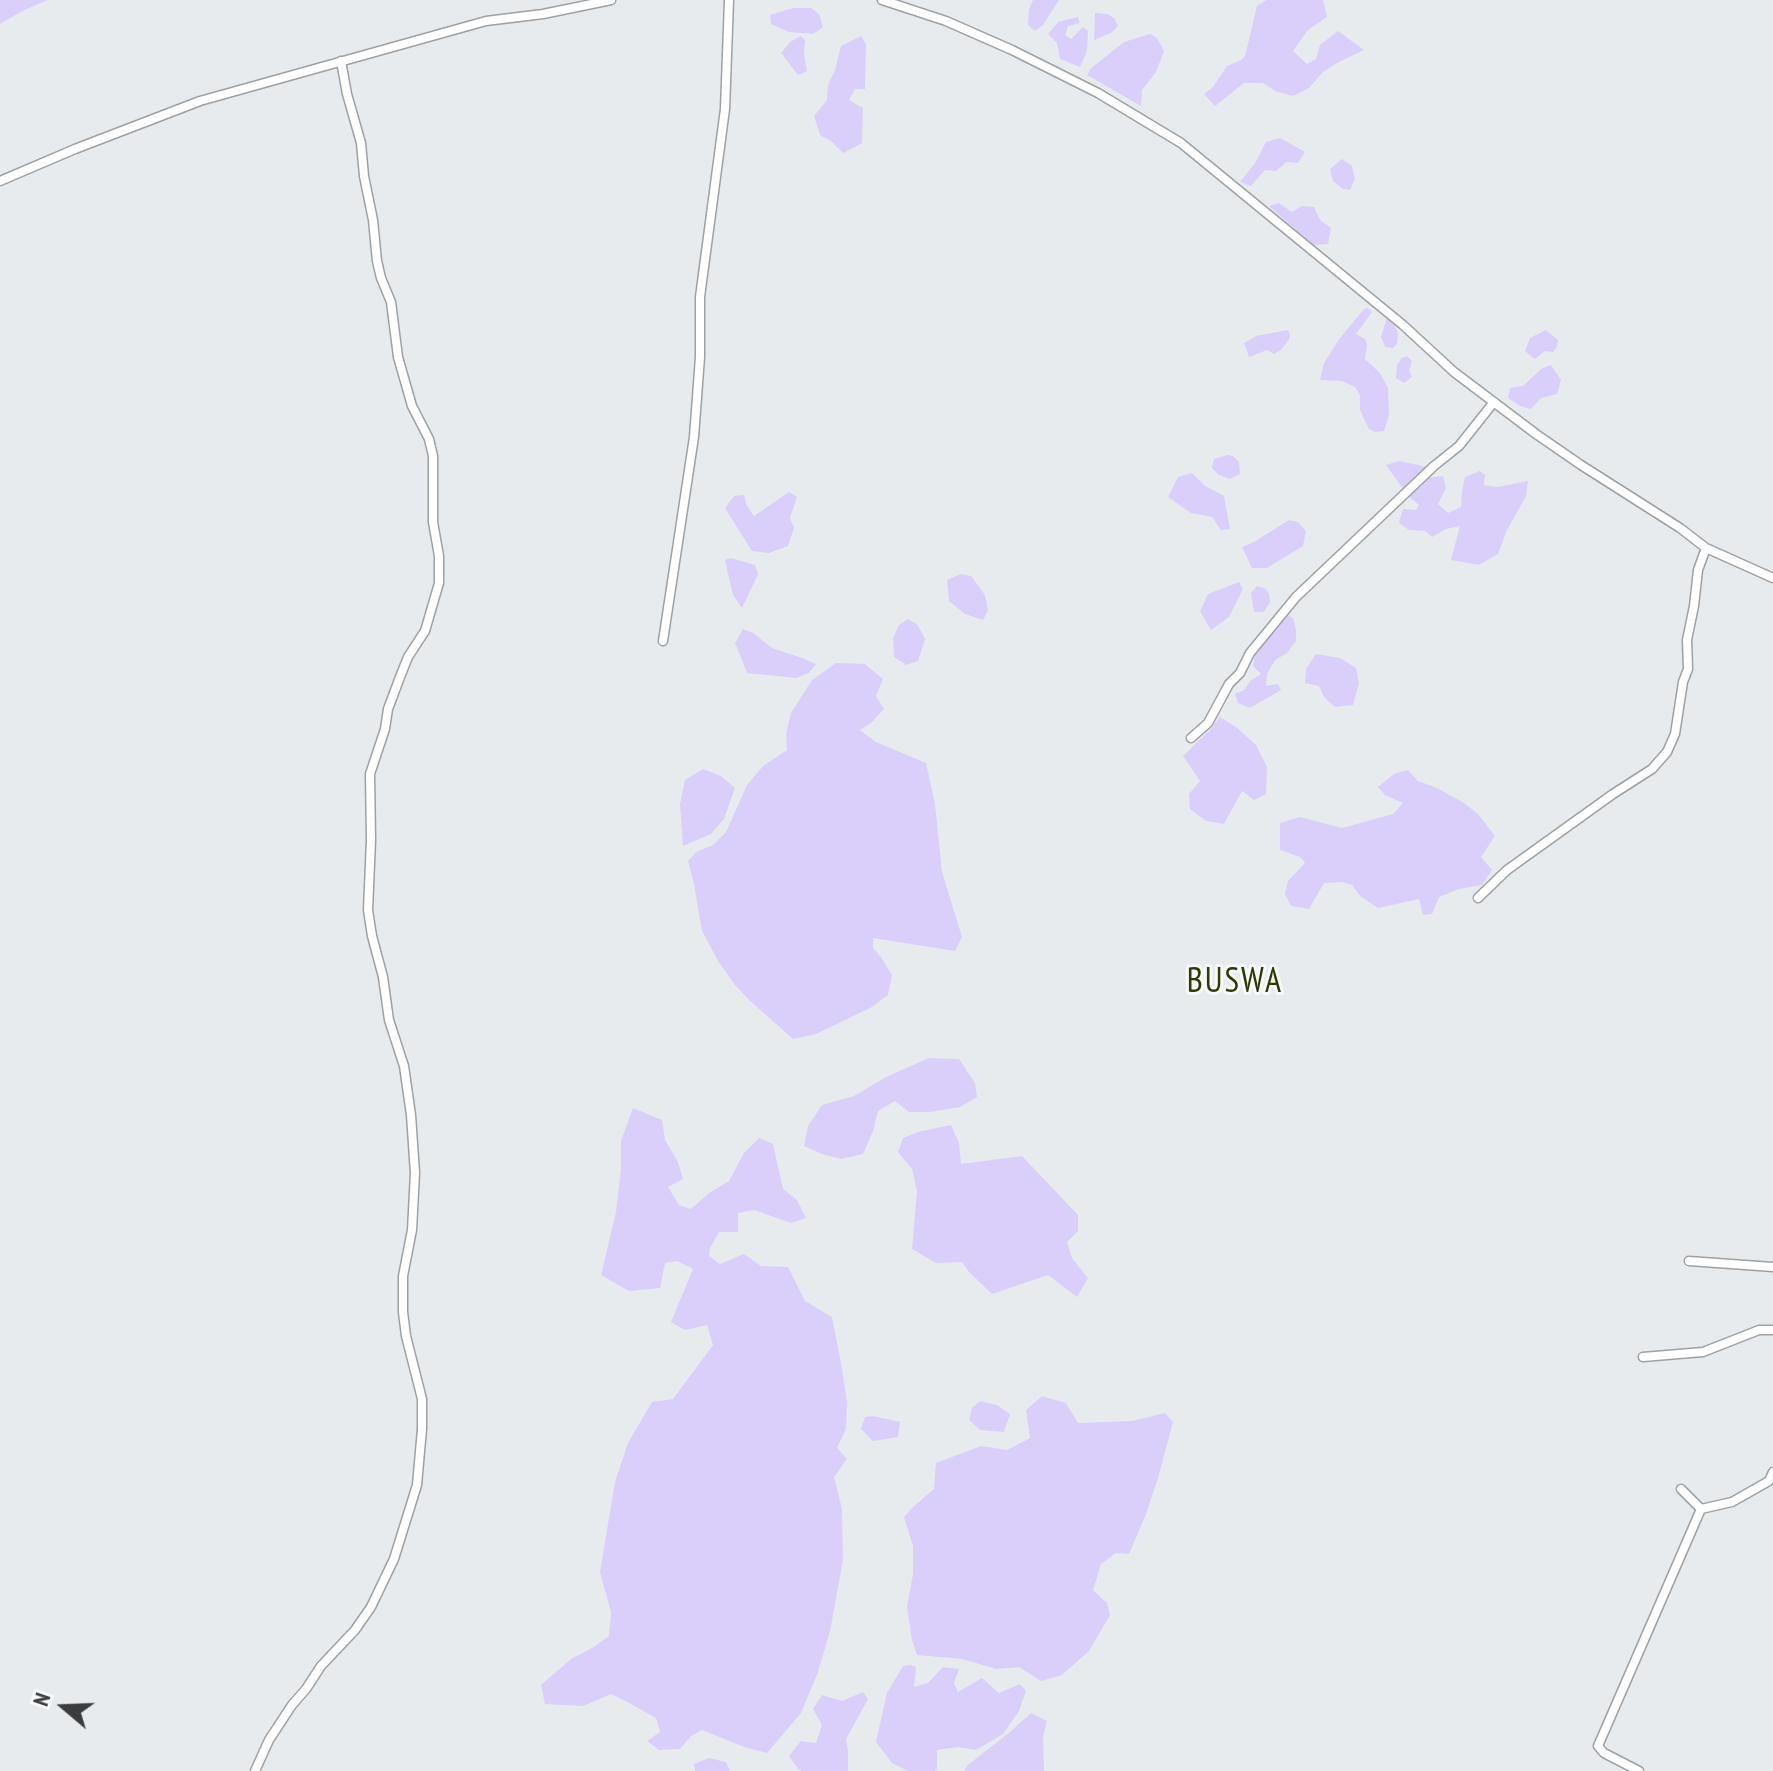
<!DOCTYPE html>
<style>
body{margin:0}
#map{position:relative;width:1773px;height:1771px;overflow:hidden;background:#e8ebee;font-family:"PT Sans Narrow",sans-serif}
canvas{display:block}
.north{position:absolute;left:24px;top:1667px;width:80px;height:80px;-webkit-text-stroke:6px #f6f9fb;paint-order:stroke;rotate:289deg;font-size:22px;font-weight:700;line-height:32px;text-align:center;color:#3b3c3d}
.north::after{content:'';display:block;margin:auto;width:28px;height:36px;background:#3b3c3d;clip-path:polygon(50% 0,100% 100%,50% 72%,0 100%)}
</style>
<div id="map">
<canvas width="1773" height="1771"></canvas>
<div class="north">N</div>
</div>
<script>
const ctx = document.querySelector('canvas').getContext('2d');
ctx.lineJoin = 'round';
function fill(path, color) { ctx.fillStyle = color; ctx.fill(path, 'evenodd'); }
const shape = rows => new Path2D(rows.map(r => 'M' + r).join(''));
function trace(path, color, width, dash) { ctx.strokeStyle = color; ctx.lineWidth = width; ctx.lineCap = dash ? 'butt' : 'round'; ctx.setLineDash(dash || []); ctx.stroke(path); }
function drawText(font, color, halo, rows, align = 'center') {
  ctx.font = font + ' "PT Sans Narrow",sans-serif'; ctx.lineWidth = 6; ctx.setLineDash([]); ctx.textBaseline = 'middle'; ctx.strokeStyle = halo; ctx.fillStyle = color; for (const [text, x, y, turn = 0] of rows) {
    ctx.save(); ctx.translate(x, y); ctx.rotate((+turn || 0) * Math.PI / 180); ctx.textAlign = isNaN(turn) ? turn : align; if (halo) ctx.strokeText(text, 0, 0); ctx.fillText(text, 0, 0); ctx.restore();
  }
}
fill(shape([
 [0,0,48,0,24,10,0,24],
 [1033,0,1059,0,1043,25,1035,31,1028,25,1029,9],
 [1266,0,1323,0,1327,17,1308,30,1293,51,1307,64,1316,59,1320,45,1338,31,1364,50,1337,63,1323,72,1309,88,1293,96,1275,91,1263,83,1244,83,1215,106,1204,94,1213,87,1227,66,1241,60,1245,56,1257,6],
 [793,8,811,8,819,14,823,27,813,34,789,32,771,24,770,15],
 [1095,13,1107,14,1114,18,1118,26,1111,33,1094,40],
 [1078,17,1080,23,1068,26,1065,35,1071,39,1083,27,1088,31,1087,51,1080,67,1060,59,1057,43,1048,34,1058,22],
 [1150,34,1157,38,1164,51,1156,72,1142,90,1141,106,1087,75,1090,69,1124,42],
 [801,36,805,40,804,54,807,71,798,75,781,53,790,42],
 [861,36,866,44,865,89,855,89,849,100,863,108,862,143,843,153,831,141,820,135,814,116,827,100,828,85,835,70,841,46],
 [1280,138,1305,152,1298,163,1286,162,1276,171,1265,170,1251,186,1240,182,1255,163,1266,142],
 [1342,159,1352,166,1355,179,1350,190,1343,189,1333,181,1330,169],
 [1279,203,1292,212,1302,206,1314,207,1320,220,1331,228,1328,244,1313,245,1269,206],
 [1368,308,1372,312,1356,334,1365,339,1367,345,1365,359,1380,373,1388,388,1389,415,1384,431,1375,432,1369,429,1360,410,1360,395,1355,387,1342,381,1320,380,1324,363,1340,338,1364,309],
 [1387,318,1394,325,1398,333,1397,344,1393,348,1385,347,1381,337],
 [1288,330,1290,335,1289,339,1281,350,1274,354,1267,350,1249,357,1244,343,1256,336],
 [1546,330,1558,340,1557,347,1553,352,1545,351,1535,359,1525,351,1530,338],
 [1407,356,1412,361,1409,370,1412,377,1404,383,1396,378,1397,365,1402,358],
 [1551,365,1561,380,1557,394,1541,398,1531,409,1520,406,1508,398,1510,388,1523,386,1541,369],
 [1228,455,1233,456,1239,462,1240,474,1230,479,1219,475,1212,468,1214,459],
 [1399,461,1427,467,1426,478,1443,476,1446,488,1438,504,1448,513,1461,507,1462,491,1465,477,1480,471,1485,475,1484,485,1497,487,1528,481,1526,496,1507,530,1498,554,1479,565,1451,560,1460,526,1446,529,1432,537,1425,531,1409,530,1399,523,1403,509,1416,510,1419,505,1408,496,1386,465],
 [1192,473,1204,485,1224,496,1230,529,1221,530,1212,517,1191,513,1168,497,1178,477],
 [789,492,797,497,790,518,794,528,788,546,769,553,752,551,725,508,734,496,744,495,747,506,754,516],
 [1289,520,1298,522,1306,531,1303,546,1267,568,1252,568,1242,547,1254,542],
 [731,558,755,565,758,574,742,608,733,595,725,560],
 [961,574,971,576,985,595,988,610,983,620,965,614,949,601,947,580],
 [1239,582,1243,589,1229,617,1211,630,1200,611,1208,594],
 [1257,586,1266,589,1269,594,1270,602,1264,612,1254,612,1251,593],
 [1287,615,1293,618,1296,630,1296,641,1287,653,1275,660,1267,674,1266,686,1278,684,1281,690,1250,708,1238,703,1235,694,1244,690,1250,681,1261,674,1253,666,1255,654,1280,622],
 [908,619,917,624,925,639,918,661,906,665,894,657,893,638,899,625],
 [743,629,753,633,772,648,802,658,816,664,809,673,796,678,747,673,735,643],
 [1316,654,1340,658,1356,668,1359,683,1353,705,1335,707,1324,697,1319,686,1305,683,1306,669],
 [836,663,865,664,883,679,876,696,884,709,872,722,860,730,876,742,926,763,935,804,942,872,962,937,955,951,873,938,873,948,881,957,892,975,888,995,872,1007,816,1034,793,1039,749,1000,735,985,718,961,702,931,694,884,688,861,696,852,713,845,726,832,747,785,763,766,787,750,786,734,791,713,812,680],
 [1220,717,1236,727,1256,745,1267,767,1266,794,1254,800,1242,791,1224,824,1206,821,1190,809,1189,794,1200,781,1183,756,1209,731],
 [703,769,721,776,735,788,724,819,711,834,683,846,680,804,685,780],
 [1408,770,1418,781,1437,788,1464,803,1478,814,1495,836,1481,857,1492,870,1482,885,1459,889,1439,897,1432,914,1423,915,1419,899,1378,908,1360,896,1352,885,1343,882,1324,883,1309,909,1291,906,1285,894,1288,881,1305,863,1300,857,1280,850,1280,823,1300,817,1342,828,1393,814,1403,803,1385,795,1378,787,1394,774],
 [929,1058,959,1059,975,1083,977,1097,960,1107,930,1112,909,1112,895,1101,878,1111,873,1131,863,1154,841,1159,822,1154,804,1146,808,1126,822,1105,854,1096,886,1077],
 [633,1108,662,1120,665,1140,678,1162,683,1179,668,1187,679,1205,691,1209,709,1193,729,1181,744,1153,759,1138,773,1144,783,1189,797,1200,806,1218,791,1223,754,1210,738,1213,738,1232,719,1232,710,1248,709,1256,720,1264,744,1254,761,1266,788,1267,805,1301,832,1317,841,1363,847,1402,846,1429,837,1448,847,1459,834,1477,842,1509,843,1560,830,1631,818,1672,801,1713,767,1753,744,1747,702,1730,691,1736,680,1749,659,1750,647,1741,660,1732,656,1718,631,1704,611,1694,583,1706,545,1704,541,1685,571,1659,594,1647,609,1636,611,1612,600,1572,615,1482,628,1443,652,1402,673,1399,713,1345,707,1325,685,1330,671,1322,693,1269,677,1261,665,1263,660,1288,629,1291,601,1275,616,1212,621,1169,621,1141],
 [951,1125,959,1143,961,1164,1022,1156,1078,1215,1078,1231,1067,1242,1072,1258,1088,1278,1077,1297,1048,1275,992,1294,969,1272,962,1262,936,1263,912,1249,917,1191,912,1169,898,1152,903,1138,918,1132],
 [1042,1396,1066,1403,1078,1423,1132,1421,1165,1413,1173,1422,1158,1478,1146,1514,1129,1554,1116,1553,1101,1564,1093,1590,1107,1603,1110,1615,1089,1651,1062,1675,1041,1681,1019,1667,996,1669,962,1659,917,1655,912,1640,907,1607,913,1574,913,1546,904,1517,913,1507,934,1489,936,1463,981,1446,1007,1450,1030,1438,1026,1410],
 [980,1401,997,1405,1010,1414,1004,1432,980,1430,969,1420,972,1408],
 [873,1416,900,1422,898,1437,873,1441,861,1429,865,1417],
 [910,1665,916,1667,914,1687,928,1683,943,1667,959,1669,954,1683,958,1692,982,1678,999,1693,1020,1684,1026,1691,1019,1711,1003,1734,976,1750,958,1747,937,1750,937,1769,935,1771,908,1771,892,1763,876,1742,887,1693,903,1666],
 [863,1692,868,1699,846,1739,848,1751,848,1771,802,1771,798,1769,789,1756,801,1741,816,1743,822,1725,813,1709,822,1695,842,1701],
 [1031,1713,1047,1721,1043,1737,1044,1771,964,1771,968,1765,1010,1732],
 [709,1758,726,1762,730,1771,695,1771,694,1764]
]), '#d9cffa');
const minor = shape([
 [882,0,946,21,1012,50,1098,93,1181,143,1403,325,1454,372,1536,434,1581,465,1680,528,1706,548,1773,578],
 [0,181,75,149,200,101,486,21,543,14,611,0],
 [663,641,694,437,700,357,700,297,725,109,729,0],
 [1191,738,1208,723,1229,684,1240,673,1250,653,1296,597,1434,466,1459,446,1494,402],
 [1478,898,1507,870,1613,794,1652,769,1667,752,1675,734,1683,682,1688,669,1687,640,1694,606,1698,570,1706,548],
 [1689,1261,1773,1267],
 [1643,1357,1703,1352,1759,1330,1773,1330],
 [1681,1489,1701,1509],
 [255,1771,269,1740,292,1705,306,1689,321,1666,355,1630,371,1607,394,1559,417,1485,422,1429,422,1399,406,1336,403,1312,403,1276,412,1230,415,1173,411,1115,404,1066,389,1020,383,977,372,936,368,910,371,840,370,774,385,729,388,709,400,677,408,657,425,631,439,583,439,556,433,522,433,456,429,439,412,406,398,357,391,302,381,278,377,261,373,220,364,176,361,143,347,94,341,61],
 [1639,1771,1604,1753,1598,1746,1701,1509,1732,1502,1769,1481,1773,1472]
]);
trace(minor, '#9ea1a3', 11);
trace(minor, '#fff', 8);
ctx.letterSpacing = '2px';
drawText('34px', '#303a00', '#f6f9fb', [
 ["BUSWA",1235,982]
]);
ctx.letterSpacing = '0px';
</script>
